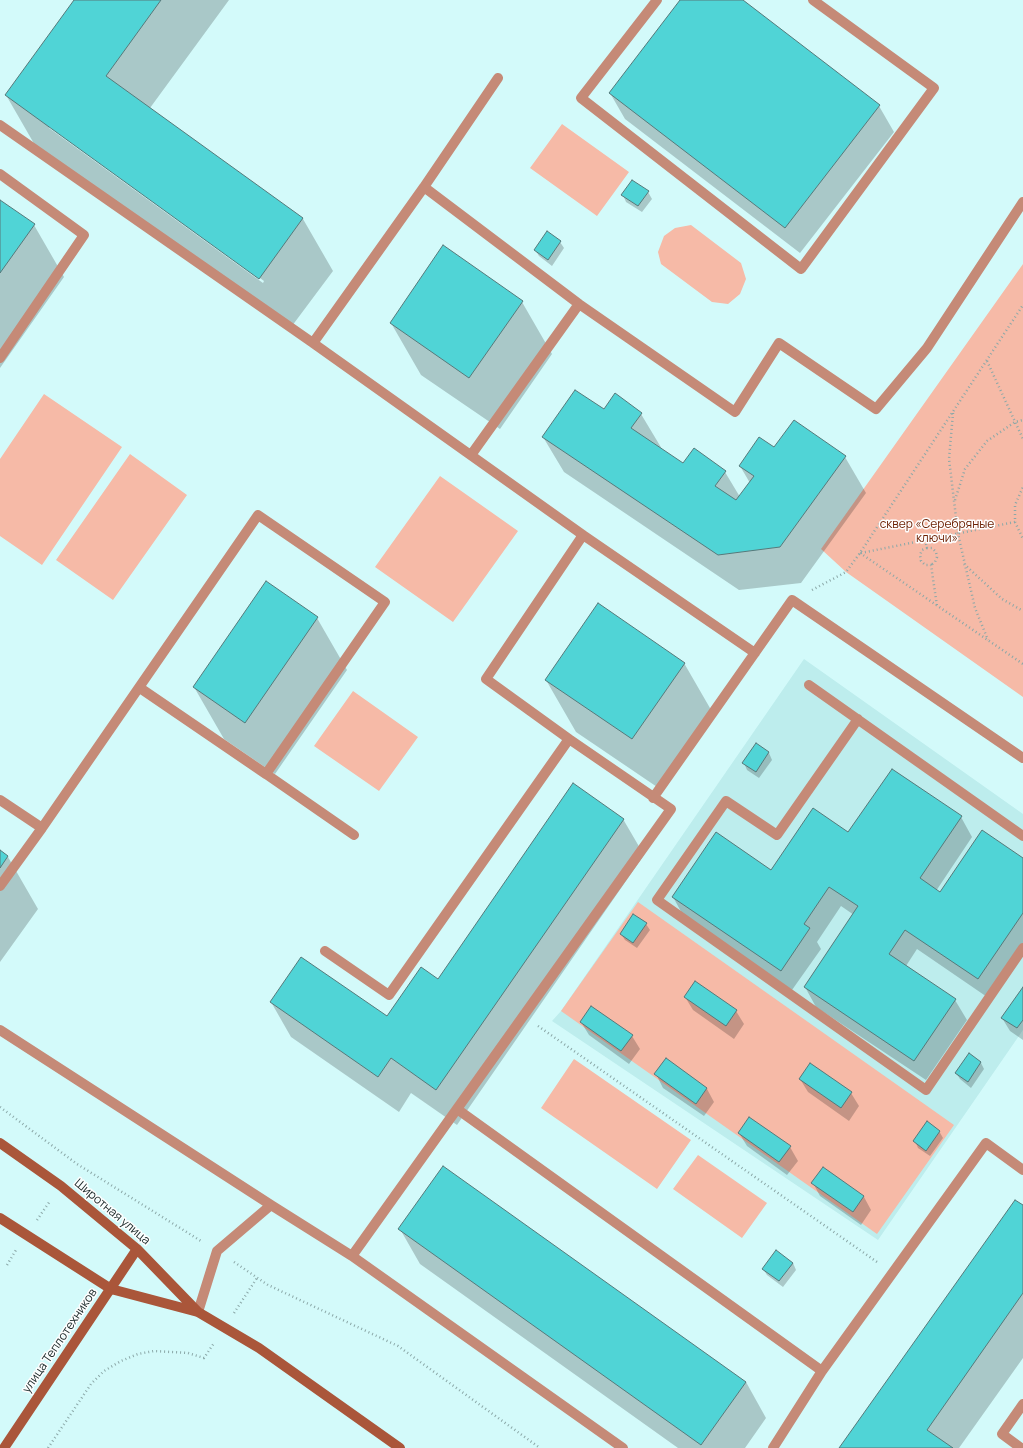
<!DOCTYPE html>
<meta charset="utf-8">
<style>
body{margin:0}
canvas{display:block;background:#d3fafa}
</style>
<canvas width="1023" height="1448"></canvas>
<script>
const ctx = document.querySelector('canvas').getContext('2d');
ctx.lineJoin = 'round';
function fill(path, color) { ctx.fillStyle = color; ctx.fill(path, 'evenodd'); }
const shape = rows => new Path2D(rows.map(r => 'M' + r).join(''));
function trace(path, color, width, dash) { ctx.strokeStyle = color; ctx.lineWidth = width; ctx.lineCap = dash ? 'butt' : 'round'; ctx.setLineDash(dash || []); ctx.stroke(path); }
function drawText(font, color, halo, rows, align = 'center') {
  ctx.font = font + ' Manrope,sans-serif'; ctx.lineWidth = 3; ctx.setLineDash([]); ctx.textBaseline = 'middle'; ctx.strokeStyle = halo; ctx.fillStyle = color; for (const [text, x, y, turn = 0] of rows) {
    ctx.save(); ctx.translate(x, y); ctx.rotate((+turn || 0) * Math.PI / 180); ctx.textAlign = isNaN(turn) ? turn : align; if (halo) ctx.strokeText(text, 0, 0); ctx.fillText(text, 0, 0); ctx.restore();
  }
}
fill(shape([
 [804,659,1023,814,1023,1030,878,1240,552,1021,561,1011]
]), '#bdeded');
fill(shape([
 [562,124,629,172,597,216,530,168],
 [691,225,741,263,746,279,740,294,728,304,712,302,661,264,658,252,664,236,675,228],
 [1023,264,1023,697,846,572,821,549],
 [44,394,122,447,42,565,0,536,0,459],
 [130,454,187,495,113,600,56,560],
 [440,476,518,531,453,622,375,567],
 [353,691,418,737,379,791,314,746],
 [638,902,954,1125,877,1234,561,1011],
 [574,1059,691,1140,657,1189,541,1108],
 [698,1155,767,1203,742,1238,673,1189]
]), '#f6baa7');
fill(shape([
 [75,0,229,0,150,108,303,219,333,271,289,330,36,147,6,95],
 [49,125,264,281,263,283,49,128],
 [682,0,741,0,879,106,894,132,800,253,625,119,610,93],
 [648,192,652,199,642,212,626,202,623,195],
 [0,201,34,225,64,277,0,368],
 [560,242,564,248,552,266,539,256,535,250],
 [444,247,522,302,552,354,500,429,421,375,391,323],
 [604,411,641,414,662,449,683,465,725,472,740,497,750,483,740,466,775,448,794,421,845,457,866,493,801,583,739,590,564,472,543,437],
 [266,583,317,618,347,670,275,774,224,739,194,687],
 [684,663,714,715,663,791,576,732,546,680],
 [757,745,769,753,772,760,759,778,747,770,744,763],
 [961,817,972,837,936,891,940,894,1023,859,1023,950,990,999,917,949,906,966,955,1000,967,1020,926,1080,816,1007,805,987,854,915,841,906,817,942,821,949,792,990,684,917,673,897,772,871,849,834],
 [623,819,644,855,457,1125,411,1093,399,1112,291,1037,271,1002,387,1018,438,980],
 [0,852,8,857,38,909,0,962],
 [646,924,650,930,637,948,625,940,621,934],
 [1023,988,1023,1040,1010,1031,1002,1018],
 [685,997,736,1011,744,1024,734,1039,693,1010],
 [581,1022,632,1036,640,1049,629,1064,589,1035],
 [969,1055,981,1063,984,1069,971,1088,960,1079,956,1073],
 [811,1064,851,1093,859,1106,849,1121,808,1092,800,1079],
 [656,1074,707,1089,714,1102,704,1116,663,1088],
 [939,1131,943,1138,930,1156,918,1148,915,1141],
 [739,1133,790,1147,798,1161,787,1175,747,1146],
 [823,1168,864,1197,871,1210,861,1225,820,1196,813,1183],
 [1023,1207,1023,1358,959,1448,841,1448],
 [400,1229,746,1382,766,1418,745,1448,678,1448,420,1264],
 [793,1263,796,1270,783,1287,767,1275,763,1269]
]), '#0003');
const building = shape([
 [74,0,161,0,106,76,303,218,259,279,5,95,74,0],
 [680,0,743,0,880,105,785,228,609,93,680,0],
 [632,180,649,191,638,206,621,195,632,180],
 [0,200,35,224,0,273,0,200],
 [547,231,561,241,548,260,534,250,547,231],
 [443,245,523,301,469,378,390,323,443,245],
 [575,390,604,409,615,393,642,413,631,428,683,463,694,448,726,471,715,486,736,500,754,476,739,466,759,437,774,447,794,420,846,456,780,547,718,555,542,437,575,390],
 [266,581,318,617,245,723,193,687,266,581],
 [598,603,685,663,632,739,545,680,598,603],
 [756,743,769,752,756,772,742,763,756,743],
 [892,769,962,816,920,878,940,892,982,830,1023,858,1023,913,978,979,905,930,889,954,956,999,914,1061,804,987,858,906,829,887,804,924,810,928,781,971,672,897,716,832,771,870,813,808,848,832,892,769],
 [573,783,624,819,436,1090,391,1058,378,1077,270,1002,301,957,387,1016,421,967,438,979,573,783],
 [0,850,8,856,0,868,0,850],
 [633,914,647,923,633,943,620,934,633,914],
 [695,981,737,1010,726,1026,684,997,695,981],
 [1023,987,1023,1020,1017,1028,1001,1018,1023,987],
 [591,1006,633,1035,621,1051,580,1022,591,1006],
 [969,1053,981,1062,968,1082,955,1073,969,1053],
 [666,1058,707,1088,696,1104,654,1074,666,1058],
 [810,1063,852,1092,841,1108,799,1079,810,1063],
 [749,1117,791,1146,779,1162,738,1133,749,1117],
 [927,1121,940,1131,926,1151,913,1141,927,1121],
 [443,1166,746,1382,701,1445,398,1229,443,1166],
 [823,1167,864,1196,853,1212,811,1183,823,1167],
 [1015,1200,1023,1205,1023,1293,927,1430,953,1448,839,1448,1015,1200],
 [776,1250,793,1263,779,1281,762,1269,776,1250]
]);
fill(building, '#50d4d6');
trace(building, '#56797a', 1);
trace(shape([
 [987,361,1023,439],
 [953,413,949,459,958,534,975,608,988,640],
 [955,500,965,469,987,441,1015,422,1023,420],
 [1015,522,1023,539],
 [925,540,927,548,932,548,936,552,937,557,935,562,931,565],
 [927,548,922,550,920,555,921,561,925,565,931,565,937,606],
 [860,553,1023,664],
 [861,553,1015,522,1015,505,1023,487],
 [964,564,1002,599,1023,611],
 [812,590,846,572,860,553,1023,305],
 [538,1026,877,1262],
 [0,1107,77,1164,201,1241],
 [37,1220,50,1201],
 [234,1262,268,1285,398,1346,540,1448],
 [7,1265,16,1250],
 [234,1313,257,1278],
 [48,1448,91,1384,104,1371,121,1361,138,1354,154,1351,188,1353,204,1358,214,1343]
]), '#8ba8a8', 2.5, [1, 3]);
trace(shape([
 [657,0,581,98,801,269,934,88,813,0],
 [0,125,313,343],
 [0,174,84,235,0,358],
 [424,187,498,78],
 [579,304,424,187,313,343,583,535],
 [471,455,579,304,735,412,779,343,876,409,927,348,1023,202],
 [809,685,1023,836],
 [858,719,777,835,726,801,657,900,926,1090,1023,948],
 [569,739,486,679,583,535,755,653],
 [266,774,354,835],
 [653,798,792,600,1023,758],
 [0,800,42,828,0,886],
 [42,828,258,515,385,602,266,774,140,688],
 [0,1030,271,1205],
 [457,1109,822,1371],
 [352,1256,623,1448],
 [198,1312,217,1251,271,1205,352,1256,671,809,569,739,389,995,325,951],
 [773,1448,822,1371,986,1143,1023,1170],
 [1021,1448,1002,1434,1023,1404]
]), '#c58a77', 10);
trace(shape([
 [0,1143,61,1186,137,1249,198,1312,259,1348,400,1448],
 [0,1218,111,1289,198,1312],
 [4,1448,137,1249]
]), '#aa563a', 10);
drawText('12px', '#6b1e00', '#fefefe', [
 ["сквер «Серебряные",937,525],
 ["ключи»",937,539]
]);
drawText('12px', '#192828', '#fefefe', [
 ["Широтная улица",112,1212,40],
 ["улица Теплотехников",60,1341,-56]
]);
</script>
